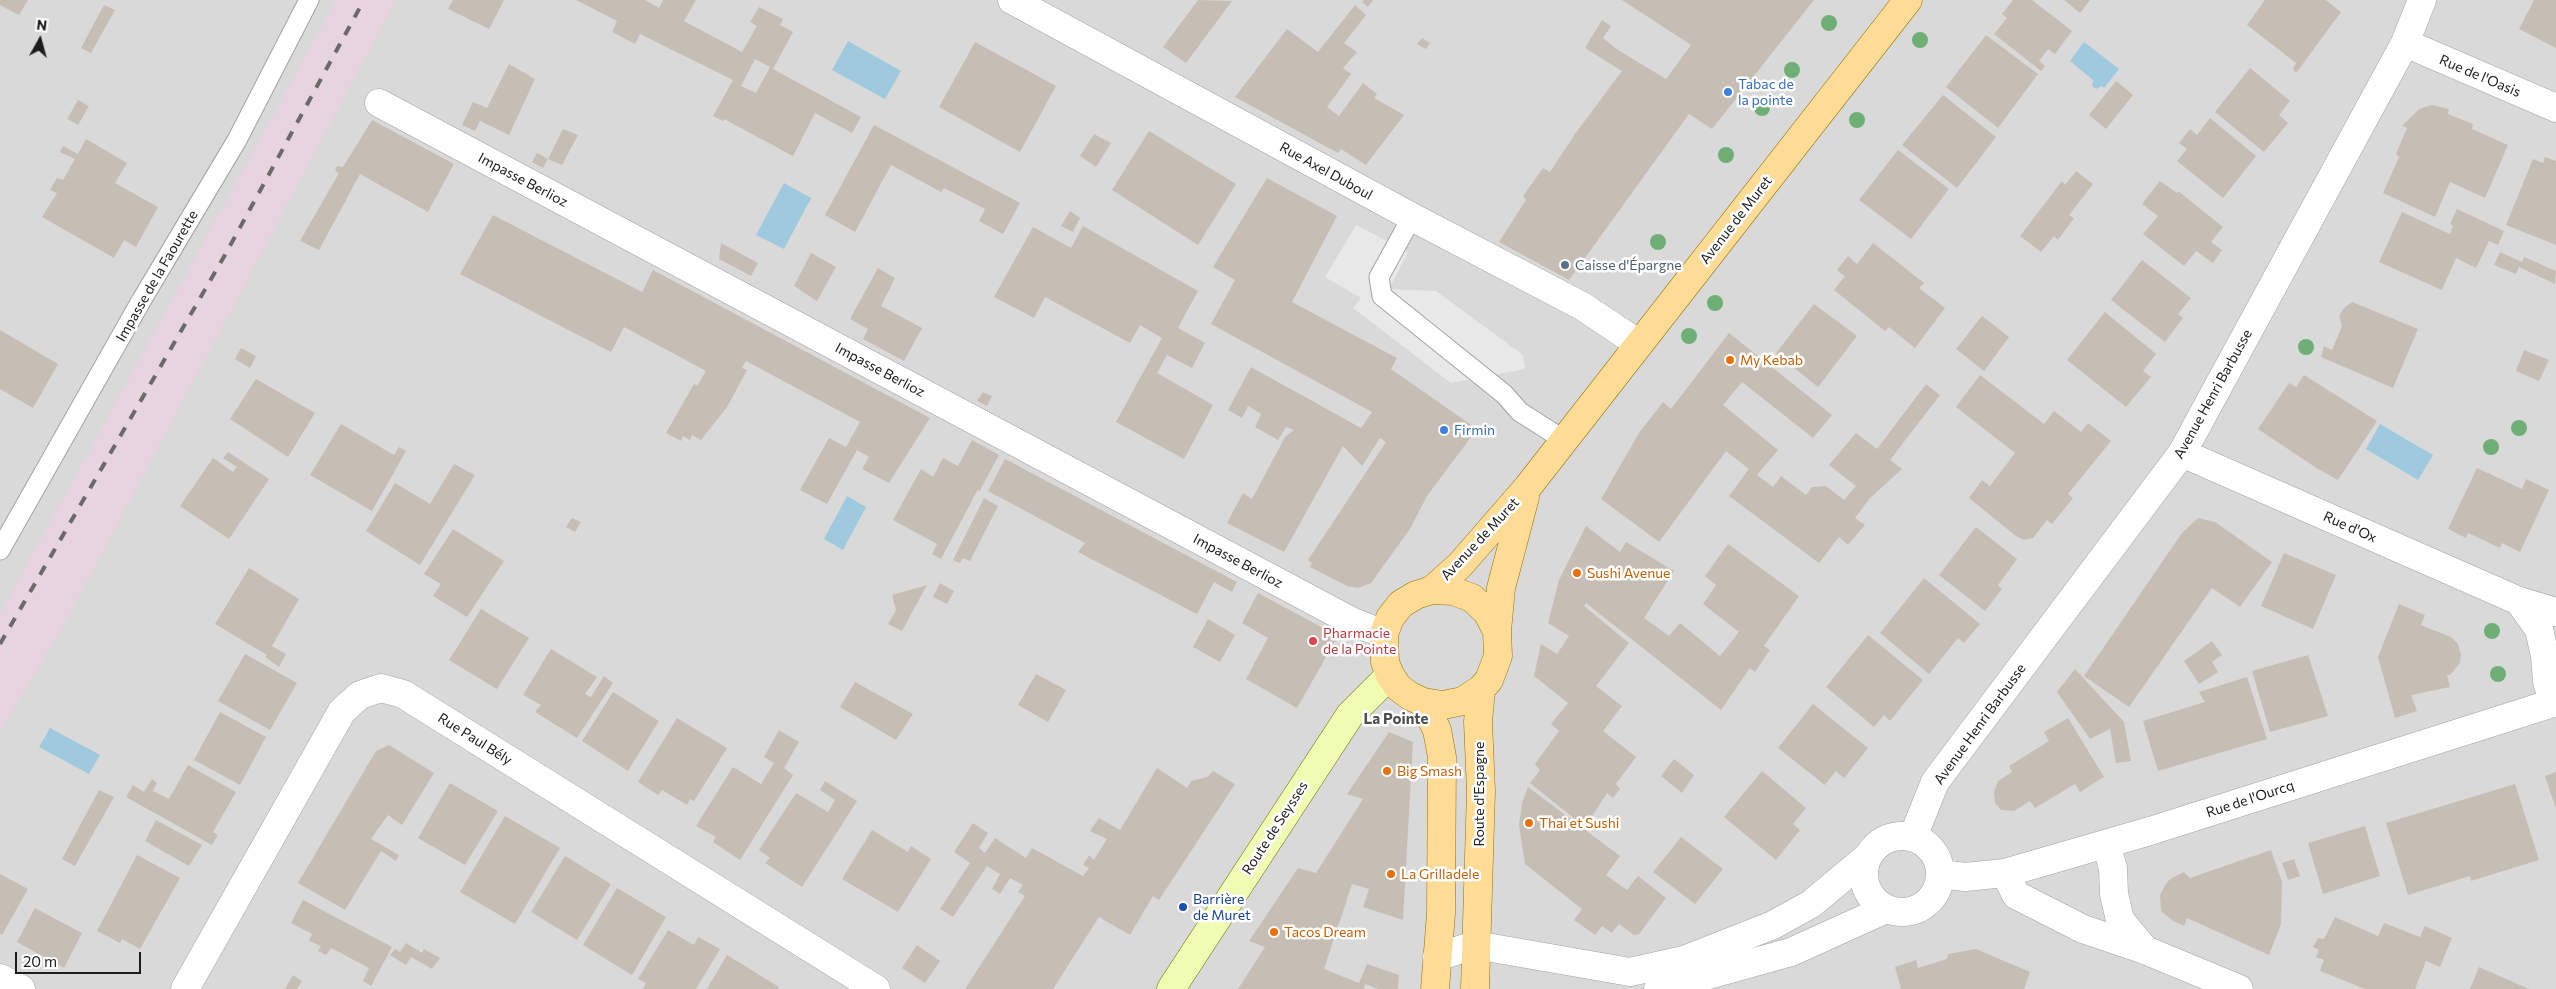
<!DOCTYPE html>
<meta charset="utf-8">
<style>
body{margin:0}
#map{position:relative;width:2556px;height:989px;overflow:hidden;background:#eeebe1;font-family:Commissioner,sans-serif}
canvas{display:block}
.north{position:absolute;left:15px;top:15px;width:50px;height:50px;-webkit-text-stroke:4px #fff;paint-order:stroke;rotate:7deg;font-size:14px;font-weight:700;line-height:20px;text-align:center;color:#1c1c1c}
.north::after{content:'';display:block;margin:auto;width:18px;height:22px;background:#1c1c1c;clip-path:polygon(50% 0,100% 100%,50% 72%,0 100%)}
.scale{position:absolute;left:15px;top:952px;width:126px;height:22px;box-sizing:border-box;border:2px solid #1c1c1c;border-top:0;padding-left:6px;font-size:15px;line-height:18px;white-space:nowrap;color:#1c1c1c;-webkit-text-stroke:4px #fff;paint-order:stroke}
</style>
<div id="map">
<canvas width="2556" height="989"></canvas>
<div class="north">N</div>
<div class="scale">20 m</div>
</div>
<script>
const ctx = document.querySelector('canvas').getContext('2d');
ctx.lineJoin = 'round';
function fill(path, color) { ctx.fillStyle = color; ctx.fill(path, 'evenodd'); }
const shape = rows => new Path2D(rows.map(r => 'M' + r).join(''));
function trace(path, color, width, dash) { ctx.strokeStyle = color; ctx.lineWidth = width; ctx.lineCap = dash ? 'butt' : 'round'; ctx.setLineDash(dash || []); ctx.stroke(path); }
function drawText(font, color, halo, rows, align = 'center') {
  ctx.font = font + ' Commissioner,sans-serif'; ctx.lineWidth = 5; ctx.setLineDash([]); ctx.textBaseline = 'middle'; ctx.strokeStyle = halo; ctx.fillStyle = color; for (const [text, x, y, turn = 0] of rows) {
    ctx.save(); ctx.translate(x, y); ctx.rotate((+turn || 0) * Math.PI / 180); ctx.textAlign = isNaN(turn) ? turn : align; if (halo) ctx.strokeText(text, 0, 0); ctx.fillText(text, 0, 0); ctx.restore();
  }
}
fill(shape([
 [0,0,2556,0,2556,989,0,989]
]), '#dad9d9');
fill(shape([
 [336,0,396,0,62,628,0,732,0,614]
]), '#e8d3e1');
fill(shape([
 [1356,225,1408,252,1389,289,1436,291,1523,355,1525,369,1451,383,1353,308,1361,298,1325,277]
]), '#e8e8e8');
fill(shape([
 [848,41,901,71,885,99,832,70],
 [2084,42,2119,69,2104,88,2102,86,2096,89,2092,86,2093,80,2070,61],
 [784,183,811,198,784,249,756,235],
 [2380,424,2433,455,2418,480,2366,449],
 [847,496,866,507,843,550,824,539],
 [50,728,100,755,89,774,39,747]
]), '#9fc9de');
fill(shape([
 [0,0,28,0,19,15,0,5],
 [453,0,504,0,489,29,448,9],
 [576,0,645,0,659,8,663,0,696,0,684,21,742,52,757,26,750,22,759,7,783,19,780,25,793,32,773,69,861,117,852,133,815,113,793,156,724,119,723,121,713,116,733,80,640,34,635,44,612,32,617,21],
 [755,59,770,67,756,93,741,86],
 [1198,0,1232,1,1186,63,1163,47],
 [1364,0,1373,0,1368,7,1362,2],
 [1622,0,1814,0,1712,129,1689,114,1569,280,1499,242,1526,200,1523,196,1543,168,1550,172,1575,134,1622,71,1585,48,1602,20,1611,26,1603,38,1618,50,1666,79,1691,45],
 [2013,0,2032,0,2072,31,2055,54,2048,49,2039,61,2045,66,2041,71,1994,34,2007,18,2002,14],
 [2064,0,2090,0,2080,13],
 [2265,0,2326,0,2341,12,2296,73,2293,69,2296,63,2247,25],
 [2534,0,2556,0,2556,48,2519,29],
 [104,5,115,10,91,53,81,48],
 [1355,5,1366,15,1344,43,1357,52,1343,68,1351,74,1327,107,1339,116,1363,83,1377,94,1374,98,1404,115,1366,165,1341,149,1338,153,1235,97,1287,29,1318,52],
 [1986,35,2038,74,1998,128,1946,87],
 [1422,38,1430,43,1426,49,1417,44],
 [975,42,1056,86,1020,152,939,107],
 [509,64,535,79,509,135,480,121,475,131,462,125,473,102,487,108],
 [2250,68,2290,101,2279,115,2288,123,2264,152,2215,112],
 [2116,81,2133,95,2106,129,2089,115],
 [1943,95,1996,137,1957,188,1902,145],
 [78,100,89,106,78,125,67,119],
 [2432,105,2449,109,2448,114,2473,124,2472,129,2508,145,2485,198,2450,182,2435,217,2383,193,2399,157,2396,154,2407,128,2402,126,2419,109],
 [2210,118,2256,156,2223,198,2177,161,2187,149,2179,143,2190,129,2197,135],
 [372,120,454,164,428,212,360,174,319,250,300,241,339,173,335,171,337,166,343,167],
 [874,125,1020,203,1003,234,979,221,985,209,944,188,941,192,891,165,855,232,825,215],
 [563,129,578,135,562,165,548,159],
 [1149,131,1236,184,1198,245,1112,190],
 [1094,134,1111,143,1096,167,1080,156],
 [86,139,127,163,115,183,158,207,136,247,124,240,114,258,42,217,57,193,50,190,57,178,63,180,75,159,60,152,63,146,78,154],
 [1898,150,1949,189,1911,239,1859,200],
 [537,153,548,159,543,168,532,162],
 [2545,157,2556,161,2556,245,2506,225,2533,159,2543,163],
 [2076,171,2093,184,2069,215,2074,218,2058,240,2054,236,2041,252,2020,236,2062,181,2065,185],
 [1267,178,1337,216,1292,302,1397,358,1391,369,1477,429,1427,496,1410,529,1371,583,1358,588,1347,586,1310,567,1312,563,1308,560,1386,442,1380,438,1362,466,1343,446,1284,552,1227,523,1243,493,1252,499,1285,437,1294,430,1286,427,1278,440,1255,427,1261,414,1248,406,1242,418,1228,410,1251,367,1361,428,1372,412,1211,324,1235,280,1213,267],
 [2160,181,2177,193,2178,191,2223,227,2211,242,2222,250,2213,263,2196,251,2184,266,2143,234,2158,216,2142,204],
 [2457,209,2504,231,2498,245,2489,241,2476,268,2456,258,2442,290,2379,262,2402,212,2450,234,2453,226,2450,224],
 [1070,211,1080,218,1073,232,1061,226],
 [493,215,642,292,653,270,930,418,889,483,862,469,869,457,857,450,827,504,800,490,829,438,846,447,860,422,746,361,742,368,747,370,727,407,701,440,692,435,690,440,683,436,681,441,666,433,694,384,697,386,706,371,624,327,611,352,460,274],
 [1083,226,1198,291,1178,328,1205,343,1192,368,1167,355,1157,373,1213,405,1184,459,1116,422,1162,338,1140,325,1130,343,1045,297,1034,318,994,297,1033,227,1071,248],
 [721,243,758,263,751,276,719,259],
 [1873,243,1924,283,1919,288,1945,308,1915,348,1889,327,1885,331,1834,290,1845,276,1837,270,1848,256,1857,264],
 [2500,252,2522,262,2524,257,2556,271,2555,284,2519,267,2516,274,2494,265],
 [811,253,836,267,817,301,794,286],
 [2142,260,2191,298,2178,314,2183,318,2165,342,2111,300],
 [878,268,895,278,881,306,922,328,904,361,863,339,868,329,850,319],
 [2352,302,2418,329,2393,388,2321,357,2324,346,2332,350,2342,326,2339,316,2345,307],
 [1814,304,1857,336,1818,387,1776,353],
 [2105,312,2156,354,2143,371,2151,377,2126,407,2067,360],
 [1982,316,2009,337,1984,371,1956,349],
 [0,330,58,364,33,408,0,389],
 [1729,333,1832,415,1813,438,1742,382,1723,405,1778,450,1757,475,1773,487,1781,476,1806,495,1812,487,1826,486,1844,500,1856,486,1829,465,1856,433,1877,449,1926,384,1940,395,1890,460,1902,469,1870,498,1855,518,1865,525,1848,545,1839,537,1819,563,1729,496,1749,469,1726,451,1659,542,1601,499,1639,433,1663,402,1671,409],
 [241,348,256,356,250,368,235,359],
 [2524,350,2549,360,2539,381,2516,371],
 [1980,375,2044,424,2054,411,2081,432,2088,423,2111,441,2068,494,2073,498,2052,524,2047,520,2033,538,2024,540,2016,536,1969,498,1982,480,1990,486,2015,453,1956,407],
 [2304,375,2377,421,2338,480,2318,469,2258,429,2289,383,2296,387],
 [256,379,315,413,288,457,230,419],
 [983,392,992,396,987,406,977,401],
 [341,424,394,455,399,447,406,451,372,511,310,475],
 [972,440,999,455,979,492,978,489,941,559,932,554,937,544,893,520,921,469,933,477,943,458,958,466],
 [228,452,269,479,229,539,180,506,213,458,233,472,237,467,223,458],
 [1005,459,1237,582,1232,592,1214,582,1197,614,1078,552,1085,543,988,491],
 [454,464,475,475,420,565,366,531,395,483,430,504],
 [2477,468,2522,489,2526,479,2549,490,2520,552,2502,543,2500,548,2468,533,2466,538,2448,529],
 [984,498,998,506,970,561,963,558,960,563,953,560],
 [572,518,581,522,575,532,566,527],
 [2198,518,2215,522,2272,562,2240,607,2212,588,2129,707,2084,676,2182,533],
 [1586,526,1620,552,1626,542,1674,571,1644,618,1669,636,1680,623,1720,656,1739,632,1703,604,1716,585,1705,576,1728,544,1799,596,1764,646,1770,650,1755,672,1750,668,1721,710,1586,603,1584,606,1629,643,1596,686,1622,706,1603,731,1636,757,1616,784,1620,789,1613,798,1607,793,1585,827,1530,783,1540,770,1535,764,1559,731,1551,724,1568,703,1534,676,1541,644,1557,654,1569,636,1548,623,1559,580],
 [1976,527,2017,559,1998,585,2002,589,1985,611,1939,575],
 [453,529,504,561,467,617,433,596,441,584,424,574],
 [2284,553,2336,575,2313,629,2261,606],
 [249,568,299,599,272,646,286,654,279,667,265,657,267,655,215,624],
 [1924,578,1980,624,1964,643,1958,638,1929,674,1880,633],
 [940,583,954,591,947,604,933,597],
 [927,585,902,631,888,624,896,610,892,595],
 [1258,593,1338,636,1297,708,1246,679,1268,638,1242,623],
 [2399,604,2425,615,2421,625,2451,637,2458,644,2461,654,2460,663,2450,675,2447,675,2450,687,2411,695,2417,711,2395,718,2378,657],
 [481,609,529,638,497,689,449,660],
 [1208,619,1235,635,1220,662,1193,647],
 [1868,635,1923,680,1890,721,1884,715,1874,727,1826,687],
 [2212,641,2222,655,2212,662,2218,672,2199,684,2184,661],
 [551,649,597,677,585,694,591,697,604,676,613,683,577,738,535,712,541,705,523,695],
 [245,654,297,683,270,730,218,701],
 [2308,655,2328,716,2270,732,2252,671],
 [2075,669,2124,722,2131,761,2116,763,2110,729,2090,739,2057,692],
 [1036,674,1066,690,1048,722,1018,705],
 [2247,677,2267,739,2158,771,2143,721,2205,702,2199,692],
 [855,682,913,714,896,740,840,707],
 [613,692,659,721,628,771,582,741],
 [1813,704,1868,748,1844,778,1836,771,1825,785,1778,748],
 [220,712,266,737,240,785,194,760],
 [677,718,727,748,694,801,690,799,687,805,662,790,658,795,638,782],
 [2068,718,2104,777,2080,792,2075,784,2035,808,2030,801,2014,811,2001,810,1995,803,1994,792,1998,781,2012,772,2009,766,2049,741,2044,732],
 [779,730,799,742,784,768,793,775,740,860,713,842,716,837,696,826,733,767,761,784,774,763,764,757],
 [1389,732,1413,742,1403,920,1363,907,1369,889,1352,884,1324,969,1359,983,1367,964,1399,975,1398,989,1378,989,1365,984,1364,989,1238,989,1265,947,1249,941,1298,868,1316,873,1363,799,1347,794],
 [389,745,434,773,402,825,388,815,371,839,399,855,396,861,381,851,345,910,298,883,376,751],
 [1674,759,1694,775,1682,793,1661,776],
 [188,765,236,792,213,832,218,835,212,845,126,797,133,785,144,792,152,779,157,783,153,791,169,799],
 [1157,768,1187,788,1191,781,1207,777,1213,771,1235,784,1159,900,1153,896,1130,935,1099,917,1053,989,965,989,1025,896,1018,892,1023,885,1010,878,1000,894,992,889,1000,874,987,866,953,917,940,909,970,863,954,852,973,823,988,833,979,848,985,853,995,838,1026,858,1032,848,1083,876,1089,868,1083,865,1089,855,1094,860,1107,839,1090,831,1099,818,1120,830],
 [1762,771,1806,808,1793,824,1800,830,1776,860,1724,817],
 [2556,772,2556,809,2545,776],
 [825,781,857,801,802,887,765,863,770,858,759,850,796,793,828,812,835,800,820,790],
 [450,783,498,811,465,865,418,838],
 [2515,784,2539,860,2471,881,2470,876,2408,895,2386,823],
 [1528,787,1620,856,1606,875,1627,890,1638,876,1666,898,1639,934,1634,935,1619,924,1612,933,1602,926,1595,935,1574,920,1582,909,1525,864,1519,825,1522,803],
 [99,790,114,797,75,866,62,859],
 [505,816,560,848,515,924,460,892],
 [156,820,202,845,189,866,145,841],
 [2365,826,2380,876,2323,894,2308,843],
 [872,830,908,852,911,846,931,859,898,912,842,879],
 [1681,837,1723,869,1695,904,1653,872],
 [2271,850,2282,882,2281,924,2269,955,2187,918,2184,926,2173,921,2161,911,2160,895,2167,882,2172,878,2184,872,2190,878],
 [137,855,180,878,140,949,122,939,120,943,97,931],
 [565,856,611,884,577,940,531,912],
 [2294,859,2300,876,2288,880,2282,863],
 [0,874,28,889,2,935,0,934],
 [617,888,666,917,632,975,583,945],
 [303,900,392,947,371,986,363,981,369,968,331,948,326,955,318,951,321,946,309,941,312,934,291,923],
 [35,908,82,933,64,968,17,942],
 [2335,917,2378,936,2384,923,2420,937,2425,926,2452,938,2440,967,2426,961,2415,989,2365,989,2320,971,2324,960,2316,957,2319,950,2313,947,2318,938,2324,939],
 [668,930,694,945,698,937,720,949,696,989,643,989,646,983,638,979],
 [406,943,422,953,424,949,440,958,432,969,411,957,406,965,390,955,395,949,400,952],
 [917,945,940,961,925,983,902,968],
 [1976,949,2030,972,2024,989,1901,989,1895,967,1916,960,1918,968,1947,959,1948,954],
 [727,955,779,987,778,989,707,989],
 [2479,967,2529,989,2470,989],
 [293,975,302,981,297,989,285,989]
]), '#c6beb4');
const service = shape([
 [1412,217,1379,277,1382,296,1504,394,1520,412,1564,440],
 [0,550,141,301,237,140,309,0]
]);
const minor = shape([
 [1012,0,1412,217,1582,306,1639,344],
 [2405,43,2556,108],
 [379,103,1353,622,1384,634],
 [2182,453,2519,601,2556,612],
 [2519,601,2539,629,2545,656,2547,681,2553,703],
 '1864 874a38 38 0 1 1 76 0a38 38 0 1 1-76 0Z',
 [1913,837,1935,782,2182,453,2405,43,2422,0],
 [2106,844,2113,868,2114,894,2120,920,2145,950],
 [2005,873,2016,895,2083,929,2145,950,2239,989],
 [1941,874,1965,877,2005,873,2150,831,2556,702],
 [1437,957,1475,945,1630,972,1684,960,1773,925,1811,904,1866,858],
 [185,989,342,711,360,695,381,688,403,694,876,989],
 [1658,989,1791,952,1886,909]
]);
const tertiary = shape([
 [0,978,21,989]
]);
const secondary = shape([
 [1171,989,1350,715,1390,675]
]);
const primary = shape([
 [1432,590,1460,565,1527,488,1908,0],
 [1497,631,1487,612,1472,598,1453,591,1432,590,1416,595,1401,604,1390,618,1384,634,1385,662,1390,675,1398,687,1410,696,1423,702,1443,705,1463,701,1481,689,1489,680,1498,656,1497,631,1501,588,1525,497],
 [1423,702,1437,730,1442,757,1441,914,1435,989],
 [1475,989,1481,791,1478,722,1481,689]
]);
trace(service, '#a3a3a3', 21);
trace(minor, '#a3a3a3', 29);
trace(tertiary, '#a3a3a3', 29);
trace(secondary, '#5d7600', 29);
trace(primary, '#947300', 29);
trace(service, '#fff', 19);
trace(minor, '#fff', 28);
trace(tertiary, '#fff', 28);
trace(secondary, '#f0fcb1', 28);
trace(primary, '#ffdc95', 28);
trace(shape([
 [0,644,225,255,364,0]
]), '#6a6a6a', 4, [10, 10]);
ctx.fillStyle = '#6fae75';
for (const [x, y] of [
 [1829,23],
 [1920,40],
 [1792,70],
 [1762,108],
 [1857,120],
 [1726,155],
 [1658,242],
 [1715,303],
 [1689,336],
 [2306,347],
 [2519,428],
 [2491,447],
 [2492,631],
 [2498,674]
]) { ctx.beginPath(); ctx.arc(x, y, 8, 0, 2 * Math.PI); ctx.fill(); }
for (const [x, y, r, color] of [
 [1728,92,5,"#3f7fe0"],
 [1565,265,5,"#5c6f8a"],
 [1730,360,5,"#e8710a"],
 [1444,430,5,"#3f7fe0"],
 [1577,573,5,"#e8710a"],
 [1313,641,5,"#e0444e"],
 [1387,771,5,"#e8710a"],
 [1529,823,5,"#e8710a"],
 [1391,874,5,"#e8710a"],
 [1183,907,5,"#1a4fb4"],
 [1274,932,5,"#e8710a"]
]) { const dot = new Path2D(); dot.arc(x, y, r, 0, 2 * Math.PI); ctx.fillStyle = color; ctx.fill(dot); trace(dot, '#fff', 2); }
drawText('14px', '#1c1c1c', '#fff', [
 ["Rue de l'Oasis",2480,76,23],
 ["Rue Axel Duboul",1326,171,29],
 ["Impasse Berlioz",523,180,28],
 ["Avenue de Muret",1736,220,-52],
 ["Impasse de la Faourette",157,276,-60],
 ["Impasse Berlioz",880,370,28],
 ["Avenue Henri Barbusse",2213,394,-61],
 ["Rue d'Ox",2350,527,24],
 ["Avenue de Muret",1480,539,-47],
 ["Impasse Berlioz",1238,561,28],
 ["Avenue Henri Barbusse",1980,724,-54],
 ["Rue Paul Bély",475,739,32],
 ["Route d'Espagne",1479,794,-90],
 ["Rue de l'Ourcq",2250,799,-18],
 ["Route de Seysses",1275,828,-57]
]);
drawText('14px', '#366cbe', '#fff', [
 ["Tabac de",1738,84],
 ["la pointe",1738,100],
 ["Firmin",1454,430]
], 'left');
drawText('14px', '#4e5e75', '#fff', [
 ["Caisse d'Épargne",1575,265]
], 'left');
drawText('14px', '#c56008', '#fff', [
 ["My Kebab",1740,360],
 ["Sushi Avenue",1587,573],
 ["Big Smash",1397,771],
 ["Thai et Sushi",1539,823],
 ["La Grilladele",1401,874],
 ["Tacos Dream",1284,932]
], 'left');
drawText('14px', '#be3a42', '#fff', [
 ["Pharmacie",1323,633],
 ["de la Pointe",1323,649]
], 'left');
drawText('14px', '#164399', '#fff', [
 ["Barrière",1193,899],
 ["de Muret",1193,915]
], 'left');
drawText('bold 15px', '#4f4f4f', '#fff', [
 ["La Pointe",1396,719]
]);
</script>
